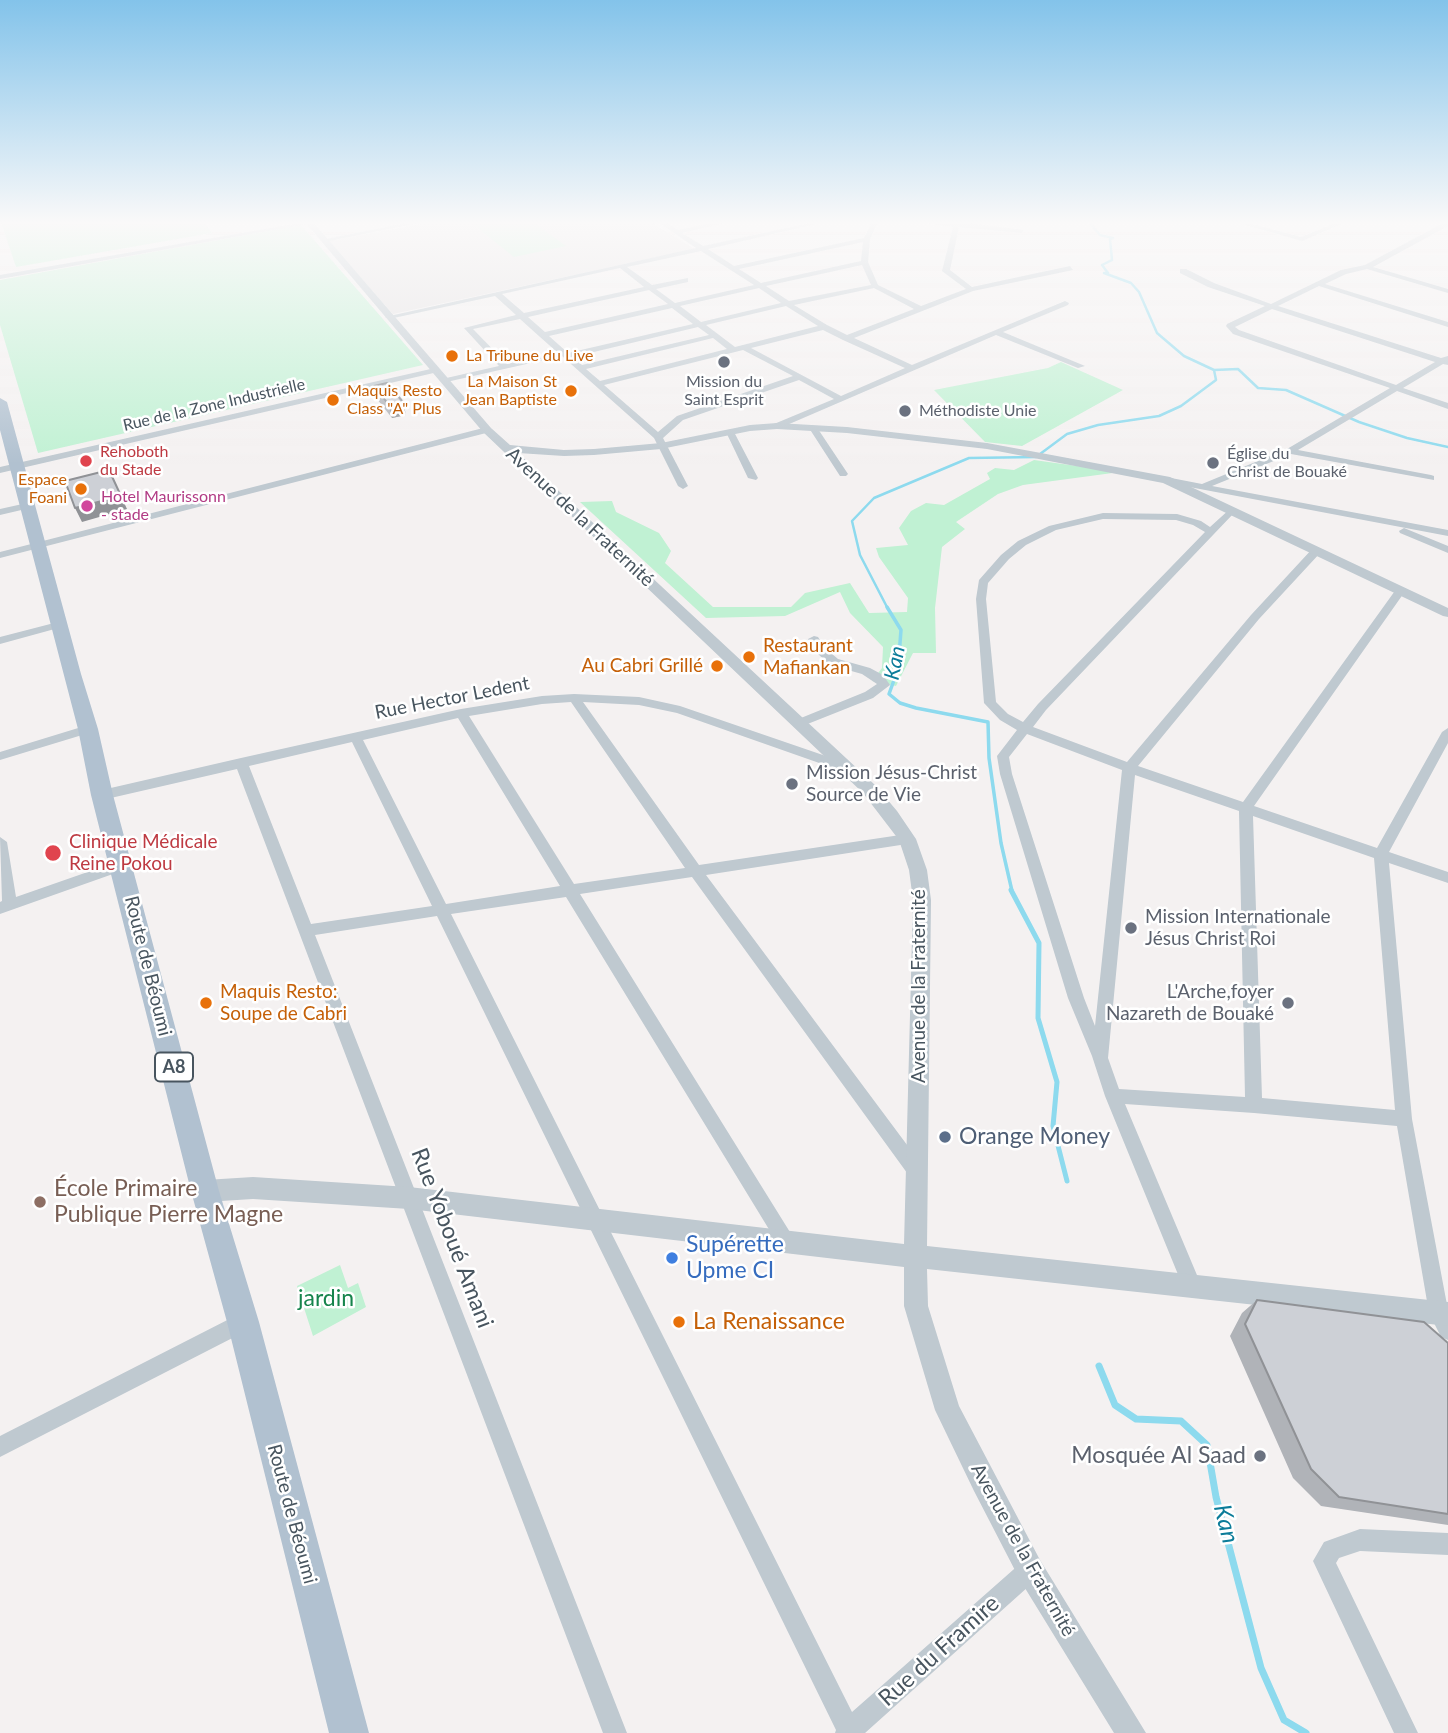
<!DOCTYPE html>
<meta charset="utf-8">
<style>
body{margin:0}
canvas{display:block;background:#f4f1f1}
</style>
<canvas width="1448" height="1733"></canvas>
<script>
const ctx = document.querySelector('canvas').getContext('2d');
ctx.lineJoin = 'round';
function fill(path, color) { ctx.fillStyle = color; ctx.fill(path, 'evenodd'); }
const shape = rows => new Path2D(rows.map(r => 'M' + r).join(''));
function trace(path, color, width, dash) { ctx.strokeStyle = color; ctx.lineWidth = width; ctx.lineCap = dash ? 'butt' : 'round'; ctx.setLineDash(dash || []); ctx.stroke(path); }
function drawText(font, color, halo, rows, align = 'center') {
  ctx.font = font + ' Lato,sans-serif'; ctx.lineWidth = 5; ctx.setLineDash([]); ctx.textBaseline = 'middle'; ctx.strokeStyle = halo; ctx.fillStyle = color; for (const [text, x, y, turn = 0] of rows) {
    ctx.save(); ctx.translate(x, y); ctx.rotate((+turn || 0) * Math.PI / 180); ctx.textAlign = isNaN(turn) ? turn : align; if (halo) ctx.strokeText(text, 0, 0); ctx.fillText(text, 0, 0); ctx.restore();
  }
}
fill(shape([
 [433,222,651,222,694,249,393,314,328,241]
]), '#e5e2e3');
fill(shape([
 [1,222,204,222,212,233,16,267],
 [470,222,533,222,566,246,514,257],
 [301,225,423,365,38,453,0,325,0,280],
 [1061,362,1123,390,1022,446,985,442,934,390,1048,368],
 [1034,460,1120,472,1023,485,998,494,956,522,965,529,942,547,935,608,936,653,913,653,896,686,872,681,882,668,883,647,850,613,840,592,785,616,706,618,580,502,612,501,616,512,659,533,671,551,665,563,713,607,791,607,805,593,850,583,869,613,907,612,908,598,879,557,876,548,908,545,899,528,911,511,926,503,944,505,990,479,987,473,995,468,1014,470],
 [340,1265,348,1288,358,1283,366,1307,313,1336,297,1286]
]), '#c0f1d3');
trace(shape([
 [1089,222,1100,235,1113,238,1110,239,1112,260,1102,265,1108,273,1104,273,1131,283,1139,292,1157,333,1184,356,1214,370,1238,369,1258,388,1286,390,1359,422,1407,438,1448,447],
 [888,609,860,555,852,521,874,498,969,458,1036,457,1067,434,1098,425,1159,416,1181,406,1216,380,1214,370]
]), '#8ddaee', 2.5);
trace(shape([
 [887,607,901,630,898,669,889,694,900,703,916,708,988,722,989,758,1001,843,1012,891]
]), '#8ddaee', 3.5);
trace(shape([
 [1011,890,1039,943,1038,1018,1057,1082,1053,1126,1067,1181]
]), '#8ddaee', 5);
trace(shape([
 [1099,1366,1115,1405,1136,1419,1181,1421,1207,1445,1216,1497,1261,1668,1284,1720,1306,1733]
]), '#8ddaee', 7);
fill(shape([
 [305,222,313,223,0,279,0,275,305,222],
 [411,222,424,222,324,242,321,240,411,222],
 [658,222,665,222,678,230,716,222,728,222,682,233,703,246,814,222,825,222,708,249,734,266,864,238,872,222,878,222,870,239,868,262,878,285,921,306,966,289,942,271,953,227,920,222,960,222,1024,230,1022,233,959,227,950,270,972,287,1070,266,1073,270,973,291,854,338,912,365,1065,301,1069,303,1068,305,1003,332,1085,366,1078,368,996,335,780,428,774,428,774,424,834,399,799,380,683,420,663,438,688,486,683,489,678,486,654,438,562,356,442,383,442,379,499,366,464,328,516,315,495,296,389,319,385,317,696,248,658,222],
 [863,242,861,261,761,283,739,269,863,242],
 [701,251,754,285,675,303,656,289,688,282,688,278,652,285,627,267,701,251],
 [862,265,871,285,789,301,766,286,862,265],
 [620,268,644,287,524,313,502,294,620,268],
 [759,288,781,303,701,322,680,306,759,288],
 [874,288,914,309,847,335,827,325,794,305,874,288],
 [649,290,668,304,545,332,528,317,649,290],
 [786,306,818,326,735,347,706,325,786,306],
 [672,308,693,324,568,353,549,336,672,308],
 [520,319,540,337,557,352,507,364,473,329,520,319],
 [698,327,709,335,582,365,573,357,698,327],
 [823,330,843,340,905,368,841,396,751,348,823,330],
 [713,338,727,349,600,381,586,369,713,338],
 [743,350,793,376,677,416,658,432,604,385,743,350],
 [1235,222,1245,222,1301,237,1338,222,1346,222,1302,241,1235,222],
 [1445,222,1448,222,1448,226,1373,267,1448,289,1448,293,1367,269,1346,274,1325,284,1448,322,1448,327,1319,286,1278,306,1441,358,1448,356,1448,365,1443,364,1403,388,1448,403,1448,409,1397,391,1298,450,1431,475,1434,476,1434,480,1291,454,1212,486,1448,530,1448,536,1163,482,1161,480,1166,477,1202,484,1287,449,1390,388,1233,334,1226,326,1227,324,1265,306,1208,287,1180,273,1180,269,1186,269,1214,283,1271,304,1341,270,1365,265,1445,222],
 [1272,309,1435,362,1396,385,1239,330,1235,327,1272,309],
 [435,368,438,368,438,372,0,473,0,467,435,368],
 [810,426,816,426,848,474,846,476,840,476,809,428,810,426],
 [487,427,490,428,490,432,0,558,0,552,487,427],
 [727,430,734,432,758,478,756,480,748,478,726,432,727,430],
 [27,503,32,506,30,508,0,515,0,509,27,503],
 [1231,508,1236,511,1234,513,1046,710,1033,727,1127,762,1251,615,1313,548,1321,548,1321,552,1259,619,1138,766,1243,802,1397,588,1405,588,1406,590,1254,806,1377,848,1442,732,1448,728,1448,743,1389,852,1448,872,1448,883,1389,863,1412,1119,1448,1310,1448,1340,1441,1337,1429,1313,1397,1126,1254,1113,1125,1104,1202,1287,1200,1294,1193,1296,1186,1294,1105,1096,1092,1056,1068,998,1000,774,997,756,1017,730,1000,720,984,703,976,599,979,580,1001,555,1018,541,1049,526,1103,513,1177,514,1201,521,1210,527,1231,508],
 [1103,519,1176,520,1193,525,1205,532,1038,704,1023,722,1008,714,996,702,986,599,988,583,1009,559,1026,545,1056,530,1103,519],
 [1027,734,1122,770,1095,1026,1084,998,1012,774,1009,757,1027,734],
 [1135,775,1239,811,1245,1097,1119,1089,1108,1058,1135,775],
 [1253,816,1374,858,1395,1110,1262,1098,1253,816],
 [1404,528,1448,546,1448,553,1400,533,1399,531,1404,528],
 [58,622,64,625,62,627,0,644,0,637,58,622],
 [814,636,818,637,825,648,838,659,870,668,883,675,890,685,873,698,800,727,794,723,796,720,865,692,877,684,862,674,830,665,817,653,808,639,814,636],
 [574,694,639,697,680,706,852,765,853,768,852,771,842,771,677,713,639,705,583,702,699,865,907,834,914,839,907,844,706,875,922,1165,925,1171,922,1177,916,1179,910,1177,692,877,580,894,793,1237,796,1243,793,1249,787,1252,781,1249,566,897,451,914,852,1712,1022,1562,1030,1559,1038,1562,1041,1570,1038,1578,865,1733,835,1733,836,1730,437,916,315,935,627,1733,603,1733,237,769,102,800,95,795,102,790,241,758,461,709,542,696,574,694],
 [571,702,685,868,574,884,469,716,542,704,571,702],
 [458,718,560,886,446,904,363,740,458,718],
 [352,742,432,906,311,924,249,766,352,742],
 [88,725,94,729,92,732,0,760,0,752,88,725],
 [0,837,7,842,16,897,122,860,129,865,127,869,0,914,0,902,2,901,0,837],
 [243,1312,250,1315,253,1322,250,1329,0,1457,0,1436,243,1312],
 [1360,1529,1448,1533,1448,1555,1360,1551,1339,1558,1336,1563,1418,1733,1394,1733,1313,1561,1324,1542,1360,1529]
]), '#bfc9d0');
fill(shape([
 [305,222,313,222,491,428,510,445,564,450,594,449,661,443,750,425,777,423,847,427,987,443,1170,477,1448,608,1448,617,1443,616,1163,483,987,449,847,433,777,429,750,431,661,449,594,455,564,456,518,453,875,785,897,811,916,839,927,870,931,900,927,1246,1448,1302,1448,1326,927,1269,928,1306,959,1406,1040,1560,1146,1733,1114,1733,1020,1580,974,1491,935,1410,904,1306,904,1267,409,1209,253,1199,205,1202,197,1199,194,1191,197,1183,205,1180,253,1177,409,1187,904,1244,913,900,909,870,899,840,863,793,483,432,305,222]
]), '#bfc9d0');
fill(shape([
 [0,398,7,402,81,674,98,729,113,795,219,1191,259,1322,369,1733,329,1733,227,1322,191,1191,91,795,78,729,0,430,0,398]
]), '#b1c1d0');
fill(shape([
 [374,386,406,415,392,418,377,399],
 [1257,1300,1448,1343,1448,1525,1321,1506,1293,1478,1230,1336,1242,1313]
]), '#b0b3b8');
fill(shape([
 [403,402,406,415,392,418,389,405],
 [109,470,127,509,82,522,75,508]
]), '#909296');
const building = shape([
 [387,383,403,402,389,405,374,386,387,383],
 [109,470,121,496,75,508,65,481,109,470],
 [1257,1300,1424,1322,1448,1343,1448,1514,1339,1497,1311,1469,1245,1324,1257,1300]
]);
fill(building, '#cdd0d6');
trace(building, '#909296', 2);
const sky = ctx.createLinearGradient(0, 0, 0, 464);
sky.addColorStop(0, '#83c3ea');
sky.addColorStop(0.48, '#faf9f9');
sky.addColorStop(1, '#faf9f900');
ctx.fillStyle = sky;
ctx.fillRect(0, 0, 1448, 464);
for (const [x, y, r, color] of [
 [452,356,7,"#e8710a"],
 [724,362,7,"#6b7280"],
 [571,391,7,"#e8710a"],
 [333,400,7,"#e8710a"],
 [905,411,7,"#6b7280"],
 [86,461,7,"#e0444e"],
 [1213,463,7,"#6b7280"],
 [81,489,7,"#e8710a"],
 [87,506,7,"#d1479c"],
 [749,657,7,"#e8710a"],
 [717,666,7,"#e8710a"],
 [792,784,7,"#6b7280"],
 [53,853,9,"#e0444e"],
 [1131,928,7,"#6b7280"],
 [206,1003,7,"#e8710a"],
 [1288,1003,7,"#6b7280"],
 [945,1137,7,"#5c6f8a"],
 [40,1202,7,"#8d6e63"],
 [672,1258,7,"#3f7fe0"],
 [679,1322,7,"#e8710a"],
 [1260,1456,7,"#6b7280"]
]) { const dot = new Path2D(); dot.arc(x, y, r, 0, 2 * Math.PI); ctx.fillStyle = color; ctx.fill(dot); trace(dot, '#fff', 2.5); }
drawText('16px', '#c56008', '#fff', [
 ["La Tribune du Live",466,356],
 ["La Maison St",557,382,"right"],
 ["Jean Baptiste",557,400,"right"],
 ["Maquis Resto",347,391],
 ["Class \"A\" Plus",347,409],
 ["Espace",67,480,"right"],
 ["Foani",67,498,"right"]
], 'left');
drawText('16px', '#5b616d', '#fff', [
 ["Mission du",724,382,"center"],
 ["Saint Esprit",724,400,"center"],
 ["Méthodiste Unie",919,411],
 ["Église du",1227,454],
 ["Christ de Bouaké",1227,472]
], 'left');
drawText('16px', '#48555f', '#fff', [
 ["Rue de la Zone Industrielle",214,405,-13]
]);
drawText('16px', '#be3a42', '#fff', [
 ["Rehoboth",100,452],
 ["du Stade",100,470]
], 'left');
drawText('16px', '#b23c85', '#fff', [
 ["Hotel Maurissonn",101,497],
 ["- stade",101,515]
], 'left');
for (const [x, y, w] of [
 [174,1067,38]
]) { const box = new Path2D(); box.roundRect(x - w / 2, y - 14.5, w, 29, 5); ctx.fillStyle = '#fff'; ctx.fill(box); trace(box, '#48555f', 2); }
drawText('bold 18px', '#48555f', null, [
 ["A8",174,1067]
]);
drawText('19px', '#48555f', '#fff', [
 ["Avenue de la Fraternité",580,517,43],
 ["Rue Hector Ledent",452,698,-11],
 ["Route de Béoumi",148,966,76],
 ["Avenue de la Fraternité",919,986,-90],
 ["Route de Béoumi",292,1514,75],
 ["Avenue de la Fraternité",1023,1550,61]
]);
drawText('19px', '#c56008', '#fff', [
 ["Restaurant",763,646],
 ["Mafiankan",763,668],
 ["Au Cabri Grillé",703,666,"right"],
 ["Maquis Resto:",220,992],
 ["Soupe de Cabri",220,1014]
], 'left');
drawText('19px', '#5b616d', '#fff', [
 ["Mission Jésus-Christ",806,773],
 ["Source de Vie",806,795],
 ["Mission Internationale",1145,917],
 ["Jésus Christ Roi",1145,939],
 ["L'Arche,foyer",1274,992,"right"],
 ["Nazareth de Bouaké",1274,1014,"right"]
], 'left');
drawText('19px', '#be3a42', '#fff', [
 ["Clinique Médicale",69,842],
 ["Reine Pokou",69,864]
], 'left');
drawText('italic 21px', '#0b7c99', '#fff', [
 ["Kan",895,663,-79]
]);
drawText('23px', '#4e5e75', '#fff', [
 ["Orange Money",959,1137]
], 'left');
drawText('23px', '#785e54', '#fff', [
 ["École Primaire",54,1189],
 ["Publique Pierre Magne",54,1215]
], 'left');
drawText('23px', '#48555f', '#fff', [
 ["Rue Yoboué Amani",452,1238,69],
 ["Rue du Framire",939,1651,-42]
]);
drawText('23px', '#366cbe', '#fff', [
 ["Supérette",686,1245],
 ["Upme CI",686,1271]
], 'left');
drawText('23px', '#16844c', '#fff', [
 ["jardin",326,1299]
]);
drawText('23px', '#c56008', '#fff', [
 ["La Renaissance",693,1322]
], 'left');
drawText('23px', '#5b616d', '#fff', [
 ["Mosquée Al Saad",1246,1456]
], 'right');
drawText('italic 24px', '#0b7c99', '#fff', [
 ["Kan",1226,1524,76]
]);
</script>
